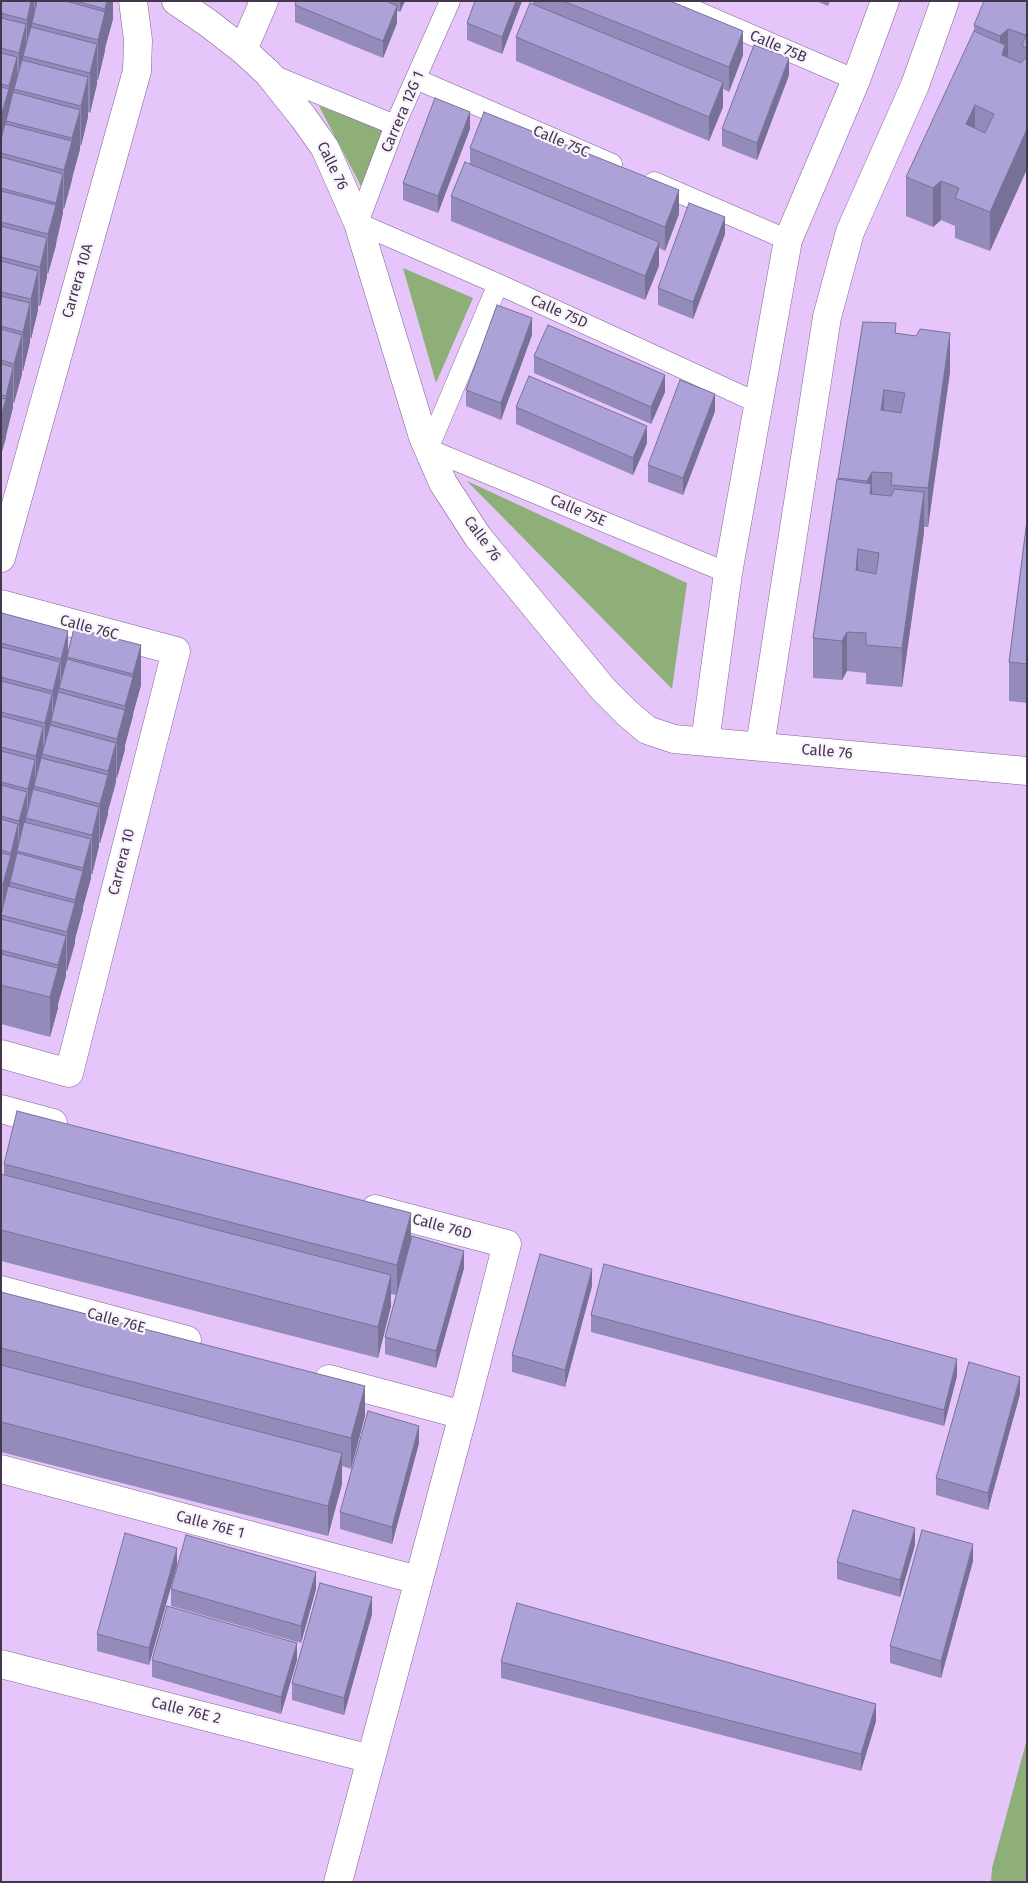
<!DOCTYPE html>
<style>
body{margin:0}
#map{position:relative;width:1028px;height:1883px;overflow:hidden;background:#e6c6fa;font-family:"Fira Sans",sans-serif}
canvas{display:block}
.frame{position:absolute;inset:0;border:2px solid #44374c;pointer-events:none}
</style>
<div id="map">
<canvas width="1028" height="1883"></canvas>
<div class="frame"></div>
</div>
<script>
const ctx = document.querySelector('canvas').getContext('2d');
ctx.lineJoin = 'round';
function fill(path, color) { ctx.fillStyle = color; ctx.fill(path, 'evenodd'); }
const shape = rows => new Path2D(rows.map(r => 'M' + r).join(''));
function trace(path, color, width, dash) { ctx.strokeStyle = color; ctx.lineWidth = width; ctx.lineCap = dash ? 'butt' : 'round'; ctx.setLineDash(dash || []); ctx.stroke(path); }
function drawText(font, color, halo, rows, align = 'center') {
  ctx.font = font + ' "Fira Sans",sans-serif'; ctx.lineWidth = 4.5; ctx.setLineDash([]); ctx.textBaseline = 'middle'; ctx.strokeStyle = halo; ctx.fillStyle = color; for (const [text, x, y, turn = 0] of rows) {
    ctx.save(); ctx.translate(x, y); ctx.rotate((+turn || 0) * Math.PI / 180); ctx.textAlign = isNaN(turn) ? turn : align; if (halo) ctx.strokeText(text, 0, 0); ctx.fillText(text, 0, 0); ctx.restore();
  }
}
fill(shape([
 [319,106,386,131,361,186],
 [403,268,473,298,436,383],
 [467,481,687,583,672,689],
 [1027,1739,1027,1882,991,1882,992,1868]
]), '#8eaf77');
const service = shape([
 [450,1,395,125,358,223,498,284,758,403],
 [673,1,856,80],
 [270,74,395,125],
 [416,79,612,164],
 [654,182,788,240],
 [498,284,428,449,728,573]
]);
const minor = shape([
 [176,1,208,23,243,50,268,73,303,117,325,148,358,223,423,437,443,483,478,537,603,689,627,713,647,730,674,739,1027,771],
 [243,50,264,1],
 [1,558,137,71,138,40,133,1],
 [1,604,176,651,69,1073,1,1054],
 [705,742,728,573,788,240,856,80,885,1],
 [760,746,827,317,850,232,915,85,945,1],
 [1,1109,53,1123],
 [1,1290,187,1340],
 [329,1379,463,1415],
 [1,1469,418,1580],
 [1,1664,371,1759],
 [338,1882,463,1415,507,1244,375,1209]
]);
trace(service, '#806391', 21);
trace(minor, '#806391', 29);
trace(service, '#fff', 20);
trace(minor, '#fff', 28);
fill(shape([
 [1,1,113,1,113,19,105,48,98,80,97,80,97,84,90,113,88,112,88,117,81,146,80,145,80,149,64,209,63,209,63,213,56,245,48,274,47,273,47,277,40,306,38,306,38,310,31,339,30,338,30,342,23,371,22,371,22,374,14,403,13,403,13,407,1,455],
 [296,1,405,1,400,12,397,11,397,23,383,58,295,22,295,5],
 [475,1,522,1,502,54,467,40,467,23],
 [533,1,670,1,743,55,729,92,723,89,723,107,709,141,516,61,516,37,533,5],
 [816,1,830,1,828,6],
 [1027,1,1027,169,990,251,955,238,955,226,941,220,933,227,906,216,906,177,974,32,974,25],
 [789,75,757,160,722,146,722,129],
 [470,129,438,213,403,200,403,183],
 [470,148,679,214,665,251,659,248,659,266,645,300,451,221,451,196,470,164],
 [725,234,693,319,658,305,658,288],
 [863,322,896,334,950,372,928,527,924,527,924,532,902,687,866,684,866,673,847,671,842,680,813,678,813,638],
 [532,335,501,420,466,406,466,390],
 [534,356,665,392,651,424,534,373],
 [516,407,647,443,633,475,516,424],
 [715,411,683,495,648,482,648,465],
 [1027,520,1027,703,1009,701,1009,662],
 [1,616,68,652,141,645,141,685,133,714,125,745,125,749,117,778,116,778,116,782,108,811,108,814,100,843,99,843,99,846,92,875,91,874,91,878,83,907,75,939,75,943,67,971,66,971,66,976,58,1004,58,1008,50,1037,1,1024],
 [4,1164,411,1241,464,1268,436,1368,385,1354,385,1337,396,1295,391,1294,391,1306,378,1358,1,1261,1,1174,4,1175],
 [592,1286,565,1387,512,1372,512,1355],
 [1,1292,365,1416,351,1469,342,1466,342,1484,328,1536,1,1452],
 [591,1315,957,1376,944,1426,591,1332],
 [1020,1394,988,1510,936,1495,936,1478],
 [419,1443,392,1544,340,1529,340,1512],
 [915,1545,900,1597,837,1579,837,1562],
 [973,1561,941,1678,890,1663,890,1646],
 [177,1565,149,1665,97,1651,97,1634],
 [171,1589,316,1589,301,1643,171,1606],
 [372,1614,344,1715,292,1700,292,1683],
 [152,1660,297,1660,281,1714,152,1677],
 [501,1662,876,1721,861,1771,501,1678]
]), '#948bba');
fill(shape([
 [31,1,34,1,34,24,32,23,32,38,27,57,27,20],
 [35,1,40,1,35,24],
 [107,1,113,1,113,19,105,48,105,9],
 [400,1,405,1,400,12],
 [516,1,522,1,502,54,502,37],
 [397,6,397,23,383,58,383,41],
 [105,12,105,51,98,80,98,40],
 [26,24,26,57,23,56,23,73,19,90,19,53],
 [1008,29,1008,68,1000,75,1000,36],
 [743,31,743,55,729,92,729,67],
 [97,44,97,84,90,113,90,73],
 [17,57,17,89,14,89,14,106,9,122,9,86],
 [789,58,789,75,757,160,757,143],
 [88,77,88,117,81,146,81,106],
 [723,82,723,107,709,141,709,117],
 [9,89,9,122,6,121,6,137,1,153,1,116],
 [975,105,975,145,966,124],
 [80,110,80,149,72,178,72,138],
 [470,112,470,129,438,213,438,196],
 [1027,129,1027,169,990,251,990,212],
 [72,141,72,180,64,209,64,170],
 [63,174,63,213,56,242,56,203],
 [941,181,941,220,933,227,933,188],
 [679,190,679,214,665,251,665,227],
 [56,205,56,245,48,274,48,234],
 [725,217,725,234,693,319,693,302],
 [47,238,47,277,40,306,40,267],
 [659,242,659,266,645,300,645,276],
 [38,271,38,310,31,339,31,299],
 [30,303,30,342,23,371,23,332],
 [532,318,532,335,501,420,501,403],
 [950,333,950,372,928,527,928,488],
 [22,335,22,374,14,403,14,364],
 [13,367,13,407,6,436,6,396],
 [665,375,665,392,651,424,651,407],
 [884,390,884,429,881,410],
 [715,394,715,411,683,495,683,478],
 [6,399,6,438,1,455,1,416],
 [647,426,647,443,633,475,633,458],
 [872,472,872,511,867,521,867,481],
 [924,492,924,532,902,687,902,648],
 [858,549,858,589,856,570],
 [68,631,68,657,67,657,67,675,61,689,61,659],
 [847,632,847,671,842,680,842,641],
 [141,645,141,685,133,714,133,674],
 [60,662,60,689,59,688,59,707,53,722,53,691],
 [133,677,133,716,125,745,125,706],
 [52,694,52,722,51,721,51,739,45,755,45,723],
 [125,710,125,749,117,778,117,739],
 [43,727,43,754,42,754,42,772,36,787,36,756],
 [116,743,116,782,108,811,108,771],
 [35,760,35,787,34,786,34,805,28,818,28,789],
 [108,775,108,814,100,843,100,804],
 [27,792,27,818,26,818,26,836,19,851,19,821],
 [99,807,99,846,92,875,92,835],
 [18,824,18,851,17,851,17,868,11,882,11,853],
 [91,839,91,878,83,907,83,868],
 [11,855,11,882,10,882,10,899,3,915,3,884],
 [83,871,83,910,75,939,75,900],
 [2,888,2,915,1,915,1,892],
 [75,903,75,943,67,971,67,932],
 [66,936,66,976,58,1004,58,965],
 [58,968,58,1008,50,1037,50,997],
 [2,1127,2,1144,1,1147,1,1130],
 [411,1213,411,1243,397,1296,397,1265],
 [464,1251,464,1268,436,1368,436,1351],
 [592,1269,592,1286,565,1387,565,1370],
 [391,1275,391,1306,378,1358,378,1327],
 [957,1359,957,1376,944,1426,944,1410],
 [1020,1377,1020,1394,988,1510,988,1493],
 [365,1386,365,1416,351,1469,351,1438],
 [419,1426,419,1443,392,1544,392,1527],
 [342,1453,342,1484,328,1536,328,1506],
 [915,1528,915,1545,900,1597,900,1580],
 [973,1544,973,1561,941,1678,941,1661],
 [177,1548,177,1565,149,1665,149,1648],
 [316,1572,316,1589,301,1643,301,1626],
 [372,1597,372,1614,344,1715,344,1698],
 [297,1643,297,1660,281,1714,281,1697],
 [876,1704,876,1721,861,1771,861,1754]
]), '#787197');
const building = shape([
 [1,1,31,1,27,20,1,13,1,1],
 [37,1,66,1,105,12,98,40,32,23,37,1],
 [76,1,107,1,105,9,76,1],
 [296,1,386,1,397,6,383,41,295,5,296,1],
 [475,1,516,1,502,37,467,23,475,1],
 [563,1,670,1,743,31,729,67,563,1],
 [984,1,1027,1,1027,48,1022,46,1026,35,1008,29,1000,36,974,25,984,1],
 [530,3,723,82,709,117,516,37,530,3],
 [1,18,26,24,19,53,1,48,1,18],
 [31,27,97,44,90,73,23,56,31,27],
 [974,31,1005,45,1002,55,1021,63,1026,57,1027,57,1027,129,990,212,955,198,959,188,941,181,933,188,906,177,974,31],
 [975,105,994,114,985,133,966,124,975,105],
 [754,45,789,58,757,143,722,129,754,45],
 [1,53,17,57,9,86,1,84,1,53],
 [22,60,88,77,81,106,14,89,22,60],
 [1,87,9,89,1,116,1,87],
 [13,92,80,110,72,138,6,121,13,92],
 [435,98,470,112,438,196,403,183,435,98],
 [484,112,679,190,665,227,470,148,484,112],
 [5,124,72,141,64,170,1,153,1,140,5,124],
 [1,157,63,174,56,203,1,188,1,157],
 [465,162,659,242,645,276,451,196,465,162],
 [1,191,56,205,48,234,1,222,1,191],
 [689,203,725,217,693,302,658,288,689,203],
 [1,226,47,238,40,267,1,257,1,226],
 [1,261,38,271,31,299,1,292,1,261],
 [1,296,30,303,23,332,1,326,1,296],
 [497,305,532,318,501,403,466,390,497,305],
 [863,322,896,323,895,333,916,336,920,329,950,333,928,488,891,485,892,473,872,472,867,481,838,478,863,322],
 [884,390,905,393,901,413,881,410,884,390],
 [548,325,665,375,651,407,534,356,548,325],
 [1,329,22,335,14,364,1,360,1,329],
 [1,364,13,367,6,396,1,395,1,364],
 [529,376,647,426,633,458,516,407,529,376],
 [680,380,715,394,683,478,648,465,680,380],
 [1,398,6,399,1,416,1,398],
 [837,479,871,484,870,494,891,496,894,489,924,492,902,648,866,645,866,633,847,632,842,641,813,638,837,479],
 [858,549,879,553,876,574,856,570,858,549],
 [1027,520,1027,664,1009,662,1027,520],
 [2,613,68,631,61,659,1,643,1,616,2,613],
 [74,628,141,645,133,674,67,657,74,628],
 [1,647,60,662,53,691,1,677,1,647],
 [67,659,133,677,125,706,59,688,67,659],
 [1,681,52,694,45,723,1,712,1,681],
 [58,692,125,710,117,739,51,721,58,692],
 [1,716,43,727,36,756,1,747,1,716],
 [50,725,116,743,108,771,42,754,50,725],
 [1,751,35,760,28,789,1,782,1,751],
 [41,758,108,775,100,804,34,786,41,758],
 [1,785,27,792,19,821,1,816,1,785],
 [33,789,99,807,92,835,26,818,33,789],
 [1,819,18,824,11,853,1,850,1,819],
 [24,822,91,839,83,868,17,851,24,822],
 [1,853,11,855,3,884,1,884,1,853],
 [17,853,83,871,75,900,10,882,17,853],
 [8,886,75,903,67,932,1,915,8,886],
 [1,919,66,936,58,965,1,950,1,919],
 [1,954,58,968,50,997,1,985,1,954],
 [17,1111,411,1213,397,1265,4,1164,17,1111],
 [1,1174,391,1275,378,1327,1,1230,1,1174],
 [412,1236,464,1251,436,1351,385,1337,412,1236],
 [540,1254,592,1269,565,1370,512,1355,540,1254],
 [604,1264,957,1359,944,1410,591,1315,604,1264],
 [1,1292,365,1386,351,1438,1,1348,1,1292],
 [969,1362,1020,1377,988,1493,936,1478,969,1362],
 [1,1365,342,1453,328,1506,1,1422,1,1365],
 [368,1411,419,1426,392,1527,340,1512,368,1411],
 [853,1510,915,1528,900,1580,837,1562,853,1510],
 [922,1530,973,1544,941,1661,890,1646,922,1530],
 [125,1533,177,1548,149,1648,97,1634,125,1533],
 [186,1535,316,1572,301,1626,171,1589,186,1535],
 [320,1583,372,1597,344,1698,292,1683,320,1583],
 [517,1603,876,1704,861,1754,501,1662,517,1603],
 [167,1606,297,1643,281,1697,152,1660,167,1606]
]);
fill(building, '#aca2d8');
trace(building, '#787197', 1);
drawText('15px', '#44374c', '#f9f2fd', [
 ["Calle 75B",778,47,23],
 ["Carrera 12G 1",403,112,-67],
 ["Calle 75C",561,142,23],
 ["Calle 76",332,166,64],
 ["Carrera 10A",78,281,-74],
 ["Calle 75D",559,312,24],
 ["Calle 75E",578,511,23],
 ["Calle 76",482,539,54],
 ["Calle 76C",89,628,15],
 ["Calle 76",827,752,5],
 ["Carrera 10",122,862,-76],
 ["Calle 76D",442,1227,15],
 ["Calle 76E",116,1321,15],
 ["Calle 76E 1",210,1525,15],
 ["Calle 76E 2",186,1711,14]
]);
</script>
